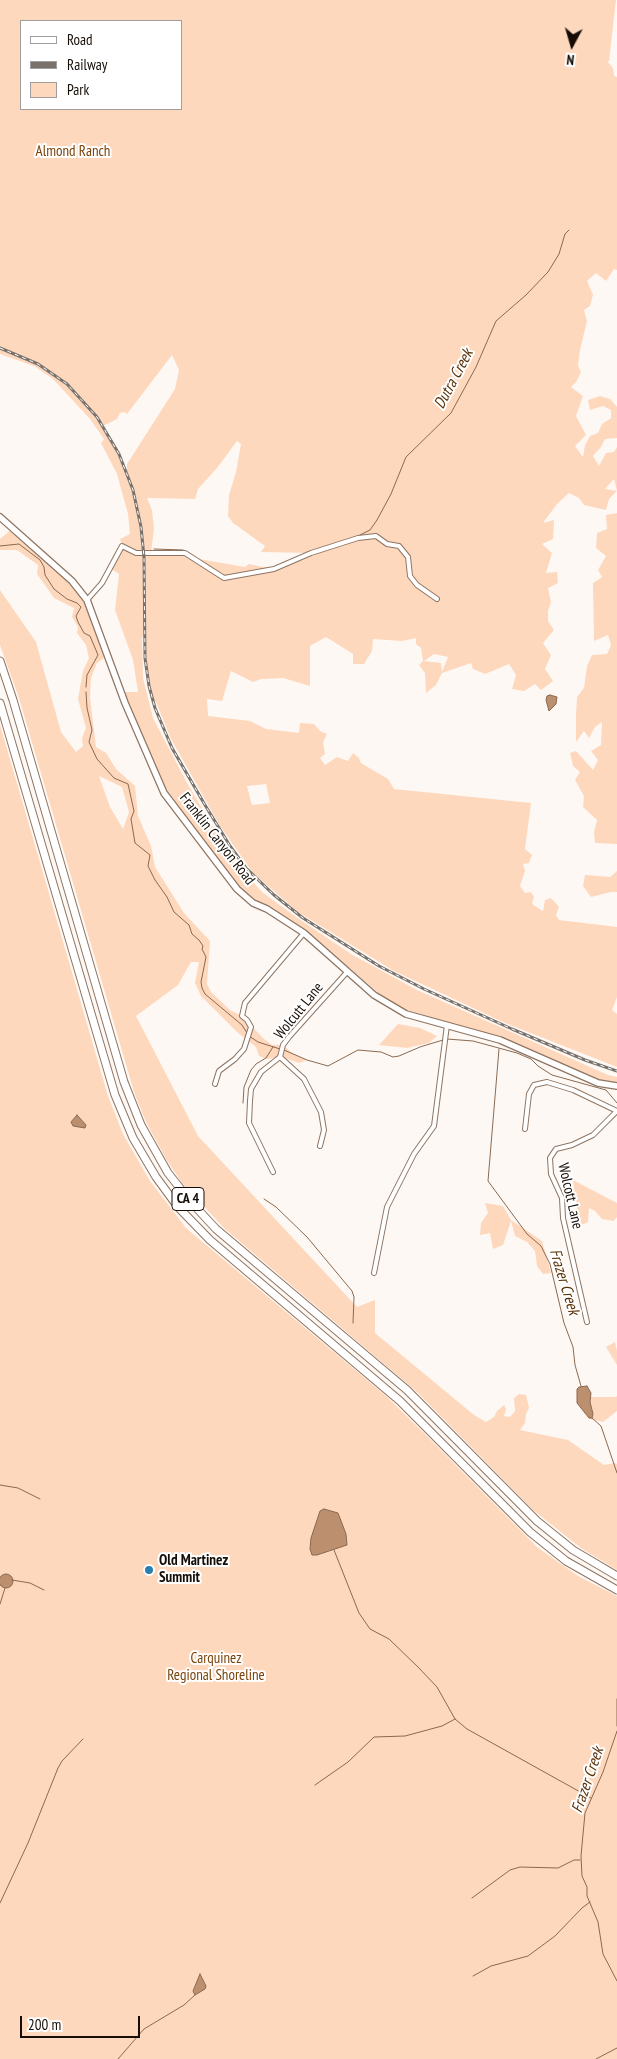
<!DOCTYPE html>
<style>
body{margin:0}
#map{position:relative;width:617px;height:2059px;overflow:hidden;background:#fef8f4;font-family:"PT Sans Narrow",sans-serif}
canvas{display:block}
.legend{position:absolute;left:20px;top:20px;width:162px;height:90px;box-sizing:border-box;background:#fff;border:1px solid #a29e9b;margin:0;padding:6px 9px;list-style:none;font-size:15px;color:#160d06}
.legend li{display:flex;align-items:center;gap:10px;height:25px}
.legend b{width:25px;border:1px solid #a29e9b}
.north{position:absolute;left:547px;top:20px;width:50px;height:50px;-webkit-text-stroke:4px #fff;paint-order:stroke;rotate:186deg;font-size:14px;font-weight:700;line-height:20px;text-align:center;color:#160d06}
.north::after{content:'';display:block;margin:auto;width:18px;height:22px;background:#160d06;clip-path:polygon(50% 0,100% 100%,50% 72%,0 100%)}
.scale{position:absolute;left:20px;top:2016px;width:120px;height:22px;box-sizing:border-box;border:2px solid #160d06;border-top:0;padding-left:6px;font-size:15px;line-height:18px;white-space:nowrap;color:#160d06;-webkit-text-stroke:4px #fff;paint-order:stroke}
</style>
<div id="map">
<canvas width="617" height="2059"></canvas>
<ul class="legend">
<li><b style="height:6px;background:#fff"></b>Road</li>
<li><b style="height:6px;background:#79726c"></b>Railway</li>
<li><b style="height:14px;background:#fed8bd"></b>Park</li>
</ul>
<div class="north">N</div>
<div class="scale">200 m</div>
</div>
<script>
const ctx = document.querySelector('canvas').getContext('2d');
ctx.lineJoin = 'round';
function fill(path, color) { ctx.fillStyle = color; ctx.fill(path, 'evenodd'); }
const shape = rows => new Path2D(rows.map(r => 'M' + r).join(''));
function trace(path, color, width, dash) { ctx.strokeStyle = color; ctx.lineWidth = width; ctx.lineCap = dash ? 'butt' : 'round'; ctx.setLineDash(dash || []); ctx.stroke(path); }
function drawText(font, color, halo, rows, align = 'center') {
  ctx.font = font + ' "PT Sans Narrow",sans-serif'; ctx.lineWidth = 4; ctx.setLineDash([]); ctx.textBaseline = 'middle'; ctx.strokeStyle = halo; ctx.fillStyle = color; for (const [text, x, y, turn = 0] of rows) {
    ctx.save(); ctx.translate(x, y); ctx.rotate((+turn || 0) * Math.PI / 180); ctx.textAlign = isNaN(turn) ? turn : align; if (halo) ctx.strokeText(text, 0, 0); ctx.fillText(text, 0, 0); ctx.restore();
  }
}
fill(shape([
 [0,0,616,0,609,61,607,61,613,68,614,76,617,77,617,270,614,269,606,281,596,273,587,281,593,295,590,306,584,310,587,321,580,350,578,366,581,372,576,382,571,387,583,396,576,416,586,435,575,446,583,457,585,445,590,436,598,433,602,424,611,418,611,410,603,406,590,410,588,400,600,396,610,399,617,407,617,438,605,439,601,447,593,456,599,466,606,453,614,452,617,447,617,491,614,479,605,489,617,491,609,499,606,510,584,505,579,498,569,493,557,504,543,523,554,520,553,539,542,544,552,553,546,573,557,572,558,583,548,588,551,602,548,611,548,621,554,630,543,643,551,655,545,669,553,681,541,690,535,684,524,691,512,689,516,675,509,664,485,674,473,669,471,663,442,673,436,685,426,693,425,673,419,665,423,661,421,648,416,644,416,638,402,641,373,639,372,651,364,664,353,664,353,654,326,637,310,646,310,686,283,678,261,679,253,682,231,671,222,701,207,699,208,716,250,721,266,729,299,733,300,723,314,724,320,731,327,734,323,742,325,754,320,758,325,765,337,757,348,761,353,753,359,758,361,763,388,779,394,789,531,803,525,849,532,855,529,863,523,864,525,871,520,886,525,893,531,892,534,897,532,904,543,911,545,900,551,898,559,907,556,915,559,920,617,927,617,997,612,1010,617,1014,617,1067,505,1023,394,971,298,912,253,873,220,826,171,739,156,702,153,703,147,672,144,636,142,637,143,678,153,718,186,781,230,856,262,892,299,919,351,954,417,990,608,1075,617,1077,617,1086,596,1080,509,1041,401,1008,382,996,304,929,250,898,224,869,165,787,123,692,138,692,133,660,115,610,119,574,110,568,122,546,120,539,130,534,128,514,117,474,101,443,104,439,90,419,53,379,34,366,0,354],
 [21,21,181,21,181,109,21,109],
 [172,355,179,370,175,389,127,464,127,471,103,426,117,419,120,413,124,412,127,414],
 [237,441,241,444,236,472,229,495,228,516,233,523,265,546,261,552,309,553,274,569,249,564,245,567,193,558,185,553,151,553,154,529,152,510,147,498,195,499,198,489,217,468],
 [434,654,448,657,442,672,441,663,424,661],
 [266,784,270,803,252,805,247,786],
 [617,513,617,844,595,843,594,832,597,820,583,807,584,796,575,780,580,772,573,766,570,753,576,751,593,770,598,760,591,751,601,745,602,722,595,727,589,738,584,731,576,742,576,715,577,697,584,688,587,666,592,655,607,654,611,645,608,635,594,641,593,583,602,577,598,570,606,556,596,548,597,533,607,529,606,515],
 [13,528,49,560,87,600,108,655,97,663,91,678,90,697,96,747,106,753,116,769,135,786,138,816,151,846,155,867,184,913,210,941,207,984,211,992,230,1010,242,1016,263,1038,272,1045,283,1045,292,1053,307,1060,299,1063,281,1057,267,1059,259,1056,256,1047,237,1032,201,996,195,983,199,962,191,962,178,985,136,1016,198,1136,357,1307,375,1300,375,1333,474,1415,486,1422,494,1417,497,1411,504,1405,506,1409,504,1416,510,1417,515,1411,514,1398,519,1394,526,1395,529,1408,526,1414,525,1423,520,1430,568,1440,604,1465,615,1463,617,1464,617,1570,581,1548,533,1510,417,1392,225,1229,182,1183,166,1159,146,1122,134,1092,19,698,0,645,0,590,36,642,61,732,76,752,83,746,82,738,86,728,78,699,83,671,89,658,86,645,77,633,78,627,72,617,74,608,54,598,37,574,38,565,17,550,0,550,0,539],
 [99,776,122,787,129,812,123,829,110,807],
 [0,725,108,1096,123,1134,150,1181,186,1228,385,1395,424,1433,537,1547,578,1576,617,1596,617,2059,0,2059],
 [617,871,617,892,611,892,591,897,583,886,585,875,610,877],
 [398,1024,420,1028,437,1036,429,1043,407,1048,379,1045],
 [573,1180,617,1203,617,1217,614,1221,602,1219,595,1211,589,1208,588,1222,579,1226],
 [485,1203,503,1206,511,1220,542,1241,551,1273,543,1274,537,1266,535,1251,527,1242,515,1236,511,1221,503,1245,493,1249,490,1233,480,1235,481,1223,488,1213],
 [615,1342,617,1351,617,1365,606,1347],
 [617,1396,617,1411,603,1422,589,1419,579,1397,616,1397]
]), '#fed8bd');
const water = shape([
 [550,695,557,697,556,704,549,711,546,700,547,696,550,695],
 [77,1115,86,1125,85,1128,73,1126,71,1122,77,1115],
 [587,1386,591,1393,590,1402,593,1414,592,1418,589,1418,577,1403,577,1389,579,1387,587,1386],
 [324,1509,338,1513,346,1534,347,1545,317,1555,312,1555,310,1549,311,1538,320,1511,324,1509],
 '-1 1581a7 7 0 1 1 14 0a7 7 0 1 1-14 0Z',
 [200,1974,206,1986,205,1989,195,1995,193,1991,200,1974]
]);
fill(water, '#bc906f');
trace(water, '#8a6950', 1);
trace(shape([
 [356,537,370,530,377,520,391,494,406,457,451,413,476,367,496,321,526,295,548,272,559,254,565,234,569,230],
 [0,546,19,544,40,560,44,567,45,575,54,589,67,599,77,603,81,607,76,616,78,622,84,633,90,636,98,655,87,675,86,687],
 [154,549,183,550],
 [86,692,87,708,92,730,89,742,97,759,114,778,128,784,134,811,131,819,135,843,150,855,148,866,155,880,167,897,174,912,189,925,192,934,199,940,203,946,202,949,206,957,201,982,202,988,205,994,242,1025,247,1033],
 [249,1036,258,1042,280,1049],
 [447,1039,473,1041,517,1053,531,1059,538,1066,552,1075,606,1090,617,1103],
 [499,1049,488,1181,527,1234,541,1246,550,1264,564,1323,573,1347,575,1365,581,1386],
 [284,1050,307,1060,328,1066,358,1050,381,1052,393,1057,399,1056,420,1047,443,1040],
 [243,1103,244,1087,251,1070,256,1064,266,1058,273,1047],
 [264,1199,276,1207,307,1237,352,1291,354,1297,353,1323],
 [592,1418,601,1426,617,1473],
 [0,1485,18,1488,40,1499],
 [334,1550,359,1613,370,1629,389,1639,418,1667,437,1687,455,1719,467,1729,591,1798],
 [12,1580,30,1583,44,1590],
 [0,1604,5,1588],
 [617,1699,617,1726],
 [617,1731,603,1772,585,1813,581,1856,582,1876,587,1887,587,1896,598,1922,603,1954,617,1981],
 [315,1785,348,1762,374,1737,405,1736,442,1726,455,1719],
 [472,1898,510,1870,520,1867,558,1868,574,1860,580,1860],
 [0,1903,28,1843,58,1768,62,1761,83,1739],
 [473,1976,491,1966,528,1956,555,1936,582,1908,590,1902],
 [118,2059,144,2029,184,2005,195,1995],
 [596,2059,617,2048]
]), '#8a6950', 1);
const street = shape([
 [87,600,102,583,122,546,136,553,185,553,224,578,274,569,311,553,358,538,376,536,387,544,399,546,408,557,410,576,417,585,437,599],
 [280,1057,283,1045,289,1037,348,971],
 [280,1057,304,1079,321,1112,324,1130,320,1146],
 [215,1084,219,1071,235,1059,244,1049,251,1027,247,1020,242,1016,245,1003,304,933],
 [525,1129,529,1094,534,1085,547,1082,573,1090,617,1111],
 [273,1172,249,1123,250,1101,251,1089,261,1072,280,1057],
 [374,1273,387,1207,414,1154,434,1126,447,1025],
 [587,1322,563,1218,562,1198,551,1174,550,1158,556,1149,572,1145,593,1135,617,1111]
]);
const secondary = shape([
 [0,517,72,581,87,600,125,703,164,793,237,889,253,903,267,909,304,933,374,995,406,1014,500,1040,598,1083,617,1086]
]);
const highway = shape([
 [0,661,13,700,124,1082,141,1125,168,1173,191,1202,216,1229,407,1390,537,1521,573,1550,617,1576],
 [0,703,115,1095,133,1138,156,1177,178,1207,210,1240,400,1401,530,1532,566,1561,617,1590]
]);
trace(street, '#8e7563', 6);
trace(secondary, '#8e7563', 8);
trace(highway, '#8e7563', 9);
trace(street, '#fff', 4);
trace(secondary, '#fff', 5.5);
trace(highway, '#fff', 7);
const rail = shape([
 [0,348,38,364,67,384,97,417,119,454,133,490,141,527,144,557,145,658,149,686,155,708,172,748,205,805,230,846,246,868,274,895,303,918,379,966,424,989,512,1029,585,1060,617,1071]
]);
trace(rail, '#79726c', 3);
trace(rail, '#fff', 1, [4]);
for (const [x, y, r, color] of [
 [149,1570,5,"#2a7faf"]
]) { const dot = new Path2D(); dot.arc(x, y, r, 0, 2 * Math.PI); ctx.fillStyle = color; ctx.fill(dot); trace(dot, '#fff', 2); }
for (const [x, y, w] of [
 [188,1199,32]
]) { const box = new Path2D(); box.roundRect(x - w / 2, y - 11.5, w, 23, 4); ctx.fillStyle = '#fff'; ctx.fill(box); trace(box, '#160d06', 1); }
drawText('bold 14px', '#160d06', null, [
 ["CA 4",188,1199]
]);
drawText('15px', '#7a4209', '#fff', [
 ["Almond Ranch",73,152],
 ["Carquinez",216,1659],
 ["Regional Shoreline",216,1676]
]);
drawText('15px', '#160d06', '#fff', [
 ["Franklin Canyon Road",217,839,52],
 ["Wolcutt Lane",299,1011,-51],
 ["Wolcott Lane",570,1196,77]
]);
drawText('bold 15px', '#160d06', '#fff', [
 ["Old Martinez",159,1561],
 ["Summit",159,1578]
], 'left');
drawText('italic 16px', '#5a3006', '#fff', [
 ["Dutra Creek",454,379,-62],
 ["Frazer Creek",564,1282,73],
 ["Frazer Creek",588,1780,-71]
]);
</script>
